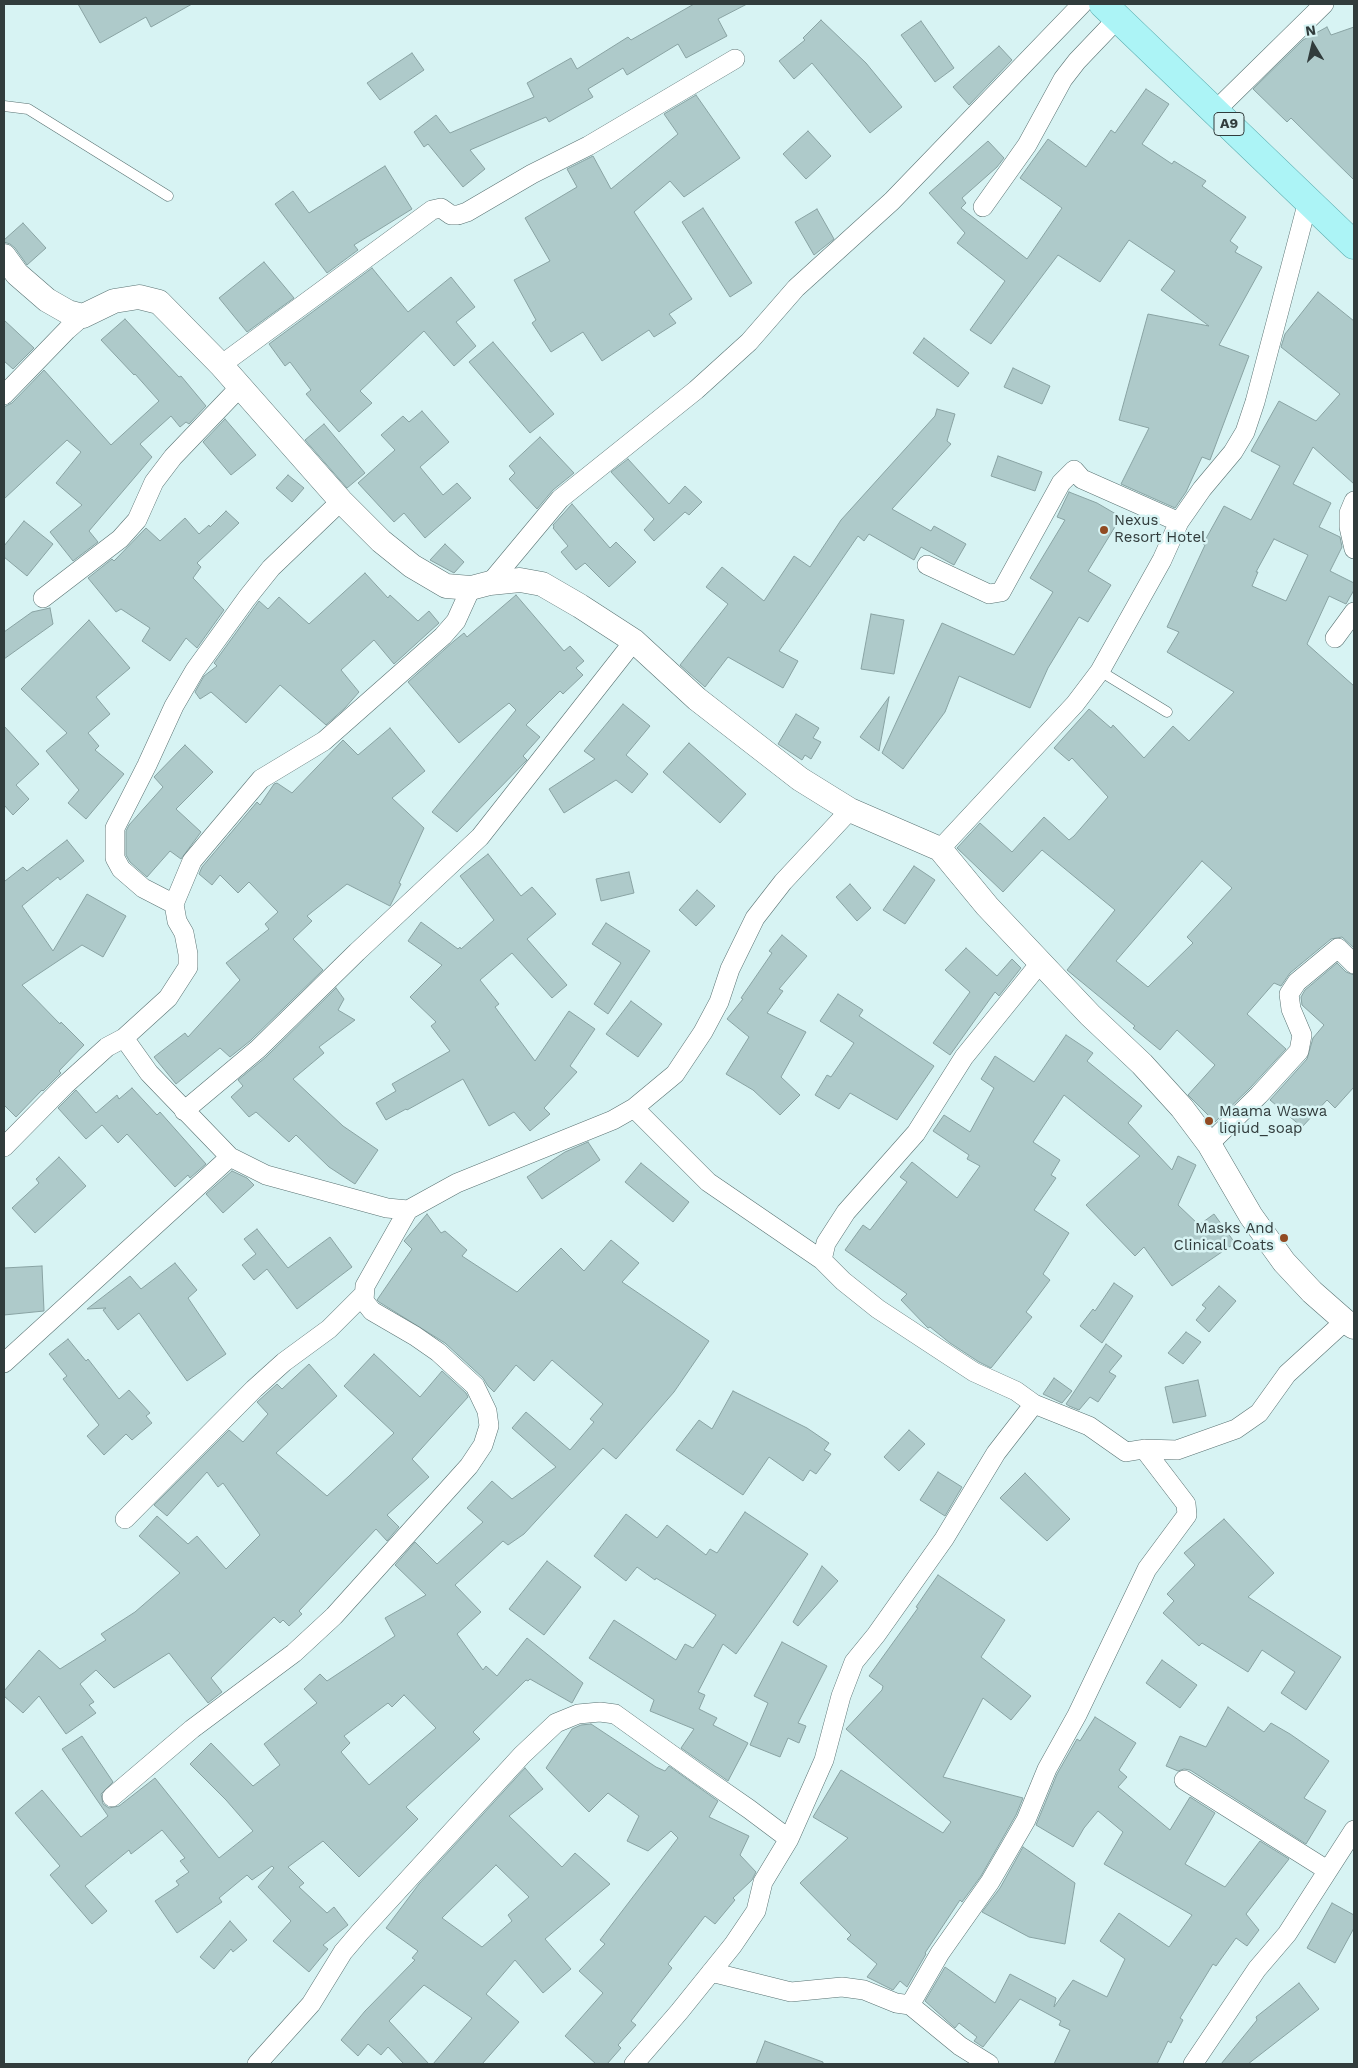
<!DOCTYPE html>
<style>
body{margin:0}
#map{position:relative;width:1358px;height:2068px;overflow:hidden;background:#d7f3f3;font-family:"Work Sans",sans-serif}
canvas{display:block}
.frame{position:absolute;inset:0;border:5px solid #313c3c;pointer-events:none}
.north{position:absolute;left:1288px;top:20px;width:50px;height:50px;-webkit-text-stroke:4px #d7f3f3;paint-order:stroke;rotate:351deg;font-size:14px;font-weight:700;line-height:20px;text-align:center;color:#313c3c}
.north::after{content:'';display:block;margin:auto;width:18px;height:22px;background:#313c3c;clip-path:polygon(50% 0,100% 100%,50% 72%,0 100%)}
</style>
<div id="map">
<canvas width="1358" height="2068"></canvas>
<div class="frame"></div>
<div class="north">N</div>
</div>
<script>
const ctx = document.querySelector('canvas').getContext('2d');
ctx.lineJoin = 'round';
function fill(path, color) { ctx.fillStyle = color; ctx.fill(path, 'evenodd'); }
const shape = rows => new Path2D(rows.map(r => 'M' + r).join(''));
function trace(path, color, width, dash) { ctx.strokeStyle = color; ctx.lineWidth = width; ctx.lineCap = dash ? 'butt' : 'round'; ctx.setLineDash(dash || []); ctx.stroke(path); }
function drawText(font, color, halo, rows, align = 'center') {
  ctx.font = font + ' "Work Sans",sans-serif'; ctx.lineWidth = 5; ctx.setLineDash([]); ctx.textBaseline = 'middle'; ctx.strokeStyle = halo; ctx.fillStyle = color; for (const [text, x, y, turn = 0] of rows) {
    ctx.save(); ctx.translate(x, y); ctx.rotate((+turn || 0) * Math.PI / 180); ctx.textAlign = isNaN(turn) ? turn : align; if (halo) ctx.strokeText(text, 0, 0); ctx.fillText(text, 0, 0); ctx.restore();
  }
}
const building = shape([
 [78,4,192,4,151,27,146,17,100,43,78,4],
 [694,4,747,4,718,19,727,36,686,58,678,44,627,75,623,68,588,89,593,97,549,122,546,117,470,150,485,169,463,187,428,144,424,147,414,132,436,115,450,133,534,97,527,83,571,58,577,69,628,37,631,40,694,4],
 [821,20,866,63,902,107,870,133,812,63,794,79,779,61,805,40,803,38,821,20],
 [921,21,954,68,935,82,901,35,921,21],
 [1327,27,1331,35,1354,27,1354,180,1291,118,1287,122,1253,89,1303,40,1327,27],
 [999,46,1012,60,969,105,953,87,999,46],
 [412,53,424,70,380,100,367,83,412,53],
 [1146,89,1169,104,1142,144,1172,164,1174,161,1206,181,1202,186,1246,217,1230,241,1238,247,1235,252,1262,267,1219,345,1249,356,1210,460,1202,457,1186,492,1175,508,1121,484,1149,428,1119,420,1148,314,1209,326,1161,290,1175,271,1129,240,1100,282,1058,255,991,344,970,330,1005,281,957,243,965,233,929,193,988,141,1004,158,997,167,962,198,966,203,961,208,1027,259,1062,208,1020,178,1048,139,1086,167,1111,130,1115,133,1146,89],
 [696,95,740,158,684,197,670,181,634,212,692,299,669,314,676,323,654,337,649,330,602,361,583,332,551,352,532,323,536,320,514,280,550,261,525,218,577,187,567,169,593,156,611,189,678,134,664,114,696,95],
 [808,131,831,156,806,179,783,154,808,131],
 [385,166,412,209,354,245,358,250,327,273,275,204,293,191,309,213,385,166],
 [703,208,752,283,730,297,682,222,703,208],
 [817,209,834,239,814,255,795,222,817,209],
 [23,223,46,248,27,265,15,248,10,244,4,242,4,240,23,223],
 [264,262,294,298,247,332,219,298,264,262],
 [372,268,408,312,451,277,475,307,456,322,476,346,454,366,424,331,360,391,372,403,339,432,306,394,311,390,290,362,285,366,269,344,372,268],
 [1318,292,1354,321,1354,484,1313,447,1293,484,1331,503,1319,527,1340,537,1342,547,1330,571,1354,583,1354,590,1346,604,1329,596,1307,644,1354,686,1354,948,1342,937,1331,939,1290,973,1281,986,1274,983,1247,1014,1286,1049,1251,1087,1215,1122,1188,1095,1215,1065,1177,1030,1160,1050,1133,1028,1135,1026,1067,970,1115,910,1042,850,1003,892,957,848,980,823,1012,852,1044,817,1069,840,1074,836,1108,797,1072,758,1069,761,1054,748,1089,709,1111,728,1113,725,1144,758,1173,726,1189,741,1234,692,1167,652,1179,632,1167,627,1205,545,1203,544,1224,506,1251,520,1280,466,1251,451,1279,401,1316,421,1340,394,1281,347,1285,334,1318,292],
 [1274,539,1308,555,1286,601,1252,586,1258,572,1256,572,1274,539],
 [1202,861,1232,888,1187,937,1193,943,1148,987,1116,961,1202,861],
 [125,319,179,377,181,376,206,406,189,424,186,422,180,427,171,416,140,444,152,457,89,531,98,542,73,561,50,532,82,505,56,483,81,452,67,440,4,499,4,407,12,403,44,370,111,445,159,401,135,374,134,375,101,340,125,319],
 [4,320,34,348,13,369,4,361,4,320],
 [924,338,969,373,958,387,913,353,924,338],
 [493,342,554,414,530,433,469,362,493,342],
 [1013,368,1050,386,1042,404,1004,387,1013,368],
 [937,409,955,414,947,441,951,444,892,509,931,531,934,526,966,544,954,565,921,547,914,560,869,534,864,541,858,536,779,651,798,661,783,688,728,657,705,687,680,665,728,604,706,587,722,567,764,601,794,556,810,567,841,520,935,416,937,409],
 [422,411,449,442,420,467,443,495,457,483,471,498,425,538,404,513,394,522,358,483,395,450,381,435,403,416,409,422,422,411],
 [225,419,256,455,231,475,203,442,225,419],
 [324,424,365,473,347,488,305,440,324,424],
 [540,437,574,473,553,490,537,509,509,479,515,473,509,466,540,437],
 [998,456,1042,472,1035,491,991,476,998,456],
 [628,459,669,504,685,486,702,502,689,515,685,512,654,541,644,530,654,519,611,472,628,459],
 [288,475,304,488,292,502,276,488,288,475],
 [1069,492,1097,503,1121,517,1088,571,1111,585,1088,622,1079,617,1048,668,1030,708,959,676,945,712,903,769,882,753,942,623,1014,655,1053,592,1030,578,1065,520,1057,517,1069,492],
 [572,504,610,548,616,542,636,562,609,587,585,563,576,570,561,552,568,546,553,528,554,527,553,525,572,504],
 [226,511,239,523,197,563,201,567,193,578,224,610,197,648,186,638,170,661,142,641,150,628,121,609,116,612,88,578,112,559,114,561,146,528,160,541,185,518,199,534,209,525,210,527,226,511],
 [24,521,53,544,27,576,4,557,4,546,24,521],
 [445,544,464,562,454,573,430,560,445,544],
 [365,573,388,598,390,595,418,621,429,611,439,623,394,664,374,640,341,670,359,692,345,708,326,725,280,685,246,723,211,692,200,699,195,692,204,676,217,666,214,663,259,601,268,609,279,597,309,624,365,573],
 [516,595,564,651,570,646,584,661,576,668,583,675,563,694,560,691,526,725,540,737,523,756,527,760,457,832,432,812,516,710,509,703,459,743,408,682,454,641,464,633,467,637,516,595],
 [50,608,53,624,4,659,4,632,32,612,50,608],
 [871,614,904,620,894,674,861,669,871,614],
 [89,620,130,668,96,697,110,714,88,733,99,746,95,750,124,774,86,819,68,803,79,790,46,751,67,733,21,689,89,620],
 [889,697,879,751,860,737,889,697],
 [623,704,650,726,626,755,648,774,632,793,616,780,564,813,549,789,595,759,584,751,623,704],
 [796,714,819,728,813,738,821,742,811,759,805,755,802,760,778,744,796,714],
 [4,726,39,764,16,785,29,799,13,815,4,805,4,726],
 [390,728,425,771,392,798,424,828,399,883,401,884,390,906,347,884,307,916,312,921,293,939,323,970,250,1041,230,1057,220,1048,176,1084,154,1057,185,1033,188,1037,240,980,226,963,269,929,265,924,278,912,249,882,238,893,220,875,212,885,199,874,202,867,257,802,260,805,274,784,277,783,292,793,343,740,358,755,390,728],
 [689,743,746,794,720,823,663,772,689,743],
 [185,745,213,772,176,809,201,832,181,859,170,851,147,877,130,862,126,855,126,831,129,825,163,787,154,777,185,745],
 [67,840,84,861,60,880,58,877,22,906,53,951,87,894,126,916,103,957,82,945,22,985,60,1024,61,1022,84,1045,59,1071,61,1073,43,1091,42,1090,16,1117,4,1105,4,879,5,881,23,867,27,871,67,840],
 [488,854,521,896,532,887,556,914,527,939,567,985,552,998,512,953,480,980,499,1004,495,1007,535,1061,569,1011,595,1029,570,1066,577,1072,544,1108,550,1114,530,1131,514,1112,489,1126,463,1079,407,1110,406,1109,386,1120,376,1103,396,1091,392,1084,450,1051,431,1026,436,1022,410,997,442,965,408,941,421,922,458,949,460,947,461,949,494,920,460,876,488,854],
 [914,866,935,880,905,924,883,910,914,866],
 [629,872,634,893,601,901,596,879,629,872],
 [850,884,871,908,857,921,836,897,850,884],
 [697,890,715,906,696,926,679,910,697,890],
 [606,923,650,951,608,1014,594,1004,621,963,592,944,606,923],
 [782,935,807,956,779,989,783,991,767,1013,806,1032,781,1077,800,1095,780,1115,753,1090,726,1074,749,1037,727,1019,743,999,741,998,772,953,769,951,782,935],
 [966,948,997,976,1012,959,1021,968,999,996,995,992,950,1055,933,1043,970,992,945,970,966,948],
 [1337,963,1346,972,1354,975,1354,1087,1335,1108,1327,1100,1302,1127,1270,1100,1307,1059,1313,1038,1324,1025,1302,1005,1301,997,1305,990,1337,963],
 [336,988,344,999,338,1010,355,1020,319,1047,324,1053,293,1079,343,1126,378,1150,355,1184,329,1167,296,1135,289,1142,256,1112,249,1117,231,1097,243,1086,238,1080,266,1057,336,988],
 [838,994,863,1010,859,1016,934,1066,897,1120,850,1093,839,1109,815,1095,827,1075,831,1077,854,1043,820,1021,838,994],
 [631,1001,662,1024,638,1057,606,1034,631,1001],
 [1066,1035,1093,1053,1087,1061,1142,1106,1128,1123,1172,1170,1178,1156,1196,1165,1178,1205,1199,1225,1214,1214,1235,1243,1172,1286,1144,1247,1135,1256,1086,1205,1140,1156,1064,1095,1033,1142,1060,1160,1051,1175,1056,1178,1034,1210,1069,1233,1043,1274,1050,1280,1026,1312,1032,1317,991,1368,979,1362,950,1343,930,1327,928,1328,901,1300,907,1294,845,1250,863,1225,870,1230,907,1182,900,1177,912,1162,957,1198,980,1166,967,1159,969,1155,933,1131,944,1115,970,1132,994,1088,981,1079,995,1056,1034,1082,1066,1035],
 [132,1088,157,1115,160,1112,206,1164,190,1178,188,1175,175,1187,127,1134,118,1143,102,1125,86,1139,58,1108,76,1090,96,1113,117,1095,119,1099,132,1088],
 [588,1142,600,1160,542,1199,527,1177,565,1152,588,1142],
 [59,1157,86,1186,35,1233,12,1208,39,1183,36,1179,59,1157],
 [641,1163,689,1202,673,1222,625,1182,641,1163],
 [232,1171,247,1178,254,1185,223,1213,206,1194,232,1171],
 [427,1214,441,1233,445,1231,467,1250,462,1256,517,1292,561,1248,584,1271,611,1240,639,1263,622,1282,709,1341,674,1392,616,1459,603,1448,524,1534,508,1545,503,1541,455,1585,481,1612,457,1634,483,1670,486,1666,497,1676,527,1638,583,1683,572,1703,530,1679,528,1681,526,1680,473,1732,480,1739,406,1807,418,1819,359,1877,323,1841,288,1867,304,1883,299,1887,327,1913,334,1907,348,1925,323,1945,328,1949,309,1972,273,1941,291,1921,258,1887,274,1868,272,1866,252,1880,247,1875,219,1898,222,1902,177,1933,155,1901,179,1885,176,1881,189,1872,180,1861,185,1858,162,1830,131,1854,129,1850,85,1886,107,1911,92,1924,50,1875,60,1866,15,1813,42,1790,81,1837,108,1816,62,1749,82,1736,113,1782,101,1794,103,1804,109,1808,119,1806,155,1778,219,1858,253,1831,226,1800,190,1764,211,1743,253,1786,280,1765,264,1744,317,1703,304,1689,320,1674,327,1681,395,1636,385,1618,426,1595,395,1565,415,1542,437,1564,483,1522,467,1508,492,1481,512,1499,556,1467,512,1428,526,1412,570,1450,594,1422,590,1419,603,1404,552,1360,534,1381,516,1365,494,1392,488,1386,483,1378,445,1343,379,1302,377,1300,412,1249,404,1241,427,1214],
 [404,1695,436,1728,369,1785,341,1752,350,1743,344,1736,388,1703,392,1707,404,1695],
 [257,1229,288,1268,330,1237,352,1267,297,1309,267,1269,254,1280,242,1265,256,1254,244,1239,257,1229],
 [175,1263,197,1290,188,1298,226,1354,187,1381,139,1313,118,1330,103,1310,106,1308,87,1309,130,1276,141,1289,175,1263],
 [42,1266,44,1311,4,1315,4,1268,42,1266],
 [1114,1283,1133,1296,1102,1343,1080,1326,1093,1309,1095,1311,1114,1283],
 [1219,1286,1236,1301,1209,1332,1196,1320,1206,1308,1202,1305,1219,1286],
 [1186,1332,1201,1342,1183,1364,1168,1353,1186,1332],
 [68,1339,86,1361,88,1359,119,1399,129,1390,150,1413,146,1416,152,1423,132,1440,126,1434,104,1455,87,1436,99,1425,63,1379,67,1376,49,1354,68,1339],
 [1106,1344,1122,1356,1109,1372,1116,1376,1098,1402,1090,1397,1079,1410,1069,1406,1066,1404,1106,1344],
 [374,1354,420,1397,442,1371,466,1393,468,1397,412,1459,429,1477,387,1515,399,1527,387,1541,376,1529,299,1611,302,1614,289,1626,283,1620,280,1623,274,1617,211,1678,222,1692,208,1703,169,1653,114,1688,96,1670,80,1684,94,1702,89,1705,96,1713,66,1734,39,1696,23,1713,4,1696,4,1691,39,1650,60,1669,106,1640,101,1634,135,1612,180,1573,139,1536,157,1516,188,1544,197,1536,226,1569,260,1535,223,1483,218,1487,207,1472,167,1516,154,1505,229,1430,243,1442,268,1414,257,1402,277,1384,282,1389,309,1364,337,1396,276,1453,327,1496,349,1476,394,1433,344,1386,374,1354],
 [1054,1378,1072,1391,1062,1403,1043,1394,1054,1378],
 [1198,1380,1206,1416,1173,1423,1165,1387,1198,1380],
 [733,1391,807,1428,829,1443,824,1450,831,1454,816,1474,810,1470,803,1481,769,1457,743,1495,676,1450,699,1420,712,1429,733,1391],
 [909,1430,925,1444,899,1471,884,1457,909,1430],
 [938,1472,962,1487,945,1516,920,1500,938,1472],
 [1025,1473,1070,1519,1047,1541,1000,1498,1025,1473],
 [745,1512,808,1554,736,1654,723,1644,698,1692,705,1695,699,1709,717,1718,713,1725,748,1743,728,1781,681,1748,694,1729,650,1711,654,1700,589,1658,614,1620,676,1660,685,1644,693,1648,716,1615,656,1578,655,1580,637,1567,626,1581,594,1556,626,1514,657,1538,667,1525,706,1555,710,1549,717,1553,745,1512],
 [1224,1519,1274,1573,1248,1597,1341,1657,1306,1710,1281,1693,1295,1672,1262,1650,1248,1672,1202,1643,1199,1646,1163,1613,1174,1601,1167,1594,1195,1565,1184,1553,1224,1519],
 [547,1561,581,1587,544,1635,509,1609,547,1561],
 [822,1566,838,1581,798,1626,793,1622,822,1566],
 [938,1575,1005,1620,981,1657,1031,1696,1011,1720,983,1698,943,1777,1023,1798,1016,1815,981,1876,962,1902,960,1900,925,1953,926,1954,907,1987,900,1981,893,1990,867,1977,877,1964,847,1939,851,1935,800,1883,848,1838,813,1817,841,1770,943,1833,951,1822,846,1729,882,1690,883,1686,869,1676,918,1608,916,1607,938,1575],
 [782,1642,827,1666,798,1723,806,1726,799,1743,788,1738,780,1757,750,1745,768,1703,754,1696,782,1642],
 [1162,1660,1197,1685,1180,1708,1146,1683,1162,1660],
 [1228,1707,1264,1732,1271,1723,1290,1734,1329,1761,1304,1798,1326,1811,1306,1844,1190,1770,1184,1769,1178,1771,1166,1766,1180,1736,1206,1747,1228,1707],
 [1095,1717,1136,1743,1119,1770,1127,1777,1118,1787,1170,1830,1190,1797,1215,1813,1185,1864,1225,1887,1260,1841,1289,1859,1246,1914,1259,1930,1247,1946,1236,1938,1216,1966,1213,1964,1180,2018,1183,2020,1171,2043,1168,2041,1157,2064,1054,2064,1070,2030,1059,2025,1061,2021,1020,1999,983,2047,974,2041,977,2037,959,2023,955,2028,925,2001,945,1967,995,2003,1010,1974,1056,1998,1054,2007,1073,1980,1107,1997,1125,1959,1100,1941,1119,1913,1169,1947,1192,1915,1104,1864,1123,1832,1098,1811,1084,1828,1073,1847,1036,1825,1057,1774,1077,1739,1080,1741,1095,1717],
 [591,1724,656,1767,665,1771,669,1766,718,1801,709,1817,749,1836,740,1855,756,1872,752,1880,733,1898,735,1900,715,1924,705,1916,668,1964,672,1968,631,2021,636,2025,618,2045,621,2048,607,2064,596,2064,565,2036,603,1993,579,1971,605,1944,600,1940,678,1838,671,1831,648,1851,627,1841,639,1816,608,1793,589,1812,546,1768,572,1729,581,1725,591,1724],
 [525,1768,543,1789,509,1816,562,1867,575,1853,610,1884,545,1939,571,1969,543,1993,515,1960,486,1994,519,2022,482,2064,433,2064,472,2018,424,1985,389,2021,429,2064,404,2064,388,2047,381,2055,368,2044,358,2056,341,2040,365,2011,415,1960,412,1958,418,1951,386,1928,419,1884,525,1768],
 [496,1865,529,1897,508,1915,512,1921,482,1947,442,1918,496,1865],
 [1023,1847,1075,1883,1065,1944,1029,1937,982,1912,1000,1888,1023,1847],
 [1332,1903,1354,1915,1354,1928,1335,1963,1307,1948,1332,1903],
 [230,1921,247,1940,233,1952,231,1949,214,1969,200,1957,230,1921],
 [1299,1983,1319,2009,1248,2064,1221,2064,1257,2020,1256,2017,1299,1983],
 [765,2041,823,2062,823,2064,756,2064,765,2041]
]);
fill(building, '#aecaca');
trace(building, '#89a3a3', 1);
const service = shape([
 [4,106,28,109,168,196],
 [1100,671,1167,712]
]);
const minor = shape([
 [1215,111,1324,4],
 [983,207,1027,145,1063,79,1077,61,1118,18],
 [221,365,432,210,441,208,451,215,458,215,467,212,532,174,588,146,735,59],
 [4,395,67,330,83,316],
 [1354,501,1349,513,1349,527,1354,549],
 [927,565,989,594,1001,592,1061,483,1074,470,1082,479,1179,522],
 [490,583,560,499,696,390,749,342,796,288,892,201,1082,4],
 [43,598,120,539,137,520,154,482,173,457,240,387],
 [1335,638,1354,612],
 [940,849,1075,704,1100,671,1162,560,1179,522,1202,489,1233,452,1245,432,1255,402,1308,201],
 [174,904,143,888,121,869,115,858,115,828,147,765,174,706,195,670,247,598,271,568,341,501],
 [124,1038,168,998,188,967,188,954,184,933,177,921,174,904,192,861,261,779,324,741,443,636,456,621,471,588],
 [634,1108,708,1182,822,1260],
 [184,1111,258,1049,357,952,480,837,634,641],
 [1209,1144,1259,1095,1299,1051,1302,1035,1291,1009,1289,994,1297,982,1338,948,1354,964],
 [4,1147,65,1085,107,1047,124,1038,149,1073,230,1157,266,1175,387,1208,408,1210,457,1183,613,1120,634,1108,675,1074,703,1032,719,1002,730,969,755,918,783,882,850,810],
 [4,1363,230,1157],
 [1034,1404,1016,1391,974,1372,878,1309,843,1281,822,1260,826,1243,846,1212,916,1133,964,1057,1041,962],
 [125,1519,254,1389,284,1362,329,1329,363,1295],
 [1184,1780,1327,1870],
 [112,1797,192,1729,294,1653,334,1616,469,1466,483,1445,489,1426,487,1411,475,1386,438,1352,415,1336,372,1311,364,1301,365,1286,408,1210],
 [711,1972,791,1992,842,1987,864,1990,896,2003,910,2005,960,2046,989,2064],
 [910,2005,940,1953,990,1882,1026,1820,1047,1769,1077,1715,1147,1569,1187,1515,1186,1504,1144,1449],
 [257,2064,311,2004,343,1952,360,1932,522,1755,556,1723,578,1714,600,1712,615,1714,700,1775,749,1809,789,1839],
 [634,2064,679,2012,733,1945,756,1911,763,1882,789,1839,824,1760,841,1696,854,1662,876,1635,944,1539,996,1453,1034,1404,1089,1426,1126,1452,1144,1449,1177,1450,1236,1429,1259,1413,1287,1374,1345,1321],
 [1193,2064,1257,1969,1287,1934,1354,1830]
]);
const tertiary = shape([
 [4,256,17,274,47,300,68,312,83,316,114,301,139,297,159,302,221,365,341,501,381,541,412,566,446,586,471,588,490,583,520,580,542,584,580,606,634,641,697,699,800,779,850,810,940,849,987,906,1090,1015,1142,1064,1182,1108,1209,1144,1251,1216,1284,1262,1312,1292,1345,1321,1354,1327]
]);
const primary = shape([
 [1103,4,1354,245]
]);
trace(service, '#597272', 11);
trace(minor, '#597272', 20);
trace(tertiary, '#597272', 25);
trace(primary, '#5daeb1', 29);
trace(service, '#fff', 10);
trace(minor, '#fff', 19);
trace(tertiary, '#fff', 24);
trace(primary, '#acf4f6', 28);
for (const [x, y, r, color] of [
 [1104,530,5,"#914b23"],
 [1209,1121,5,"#914b23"],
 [1284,1238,5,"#914b23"]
]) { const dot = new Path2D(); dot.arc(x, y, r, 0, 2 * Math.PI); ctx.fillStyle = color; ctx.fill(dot); trace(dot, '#d7f3f3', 2); }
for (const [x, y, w] of [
 [1229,124,30]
]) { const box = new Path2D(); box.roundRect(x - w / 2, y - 11.5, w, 23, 4); ctx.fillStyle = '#d7f3f3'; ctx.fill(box); trace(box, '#313c3c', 1); }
drawText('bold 14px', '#313c3c', null, [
 ["A9",1229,124]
]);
drawText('15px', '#313c3c', '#d7f3f3', [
 ["Nexus",1114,521],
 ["Resort Hotel",1114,538],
 ["Maama Waswa",1219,1112],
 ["liqiud_soap",1219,1129],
 ["Masks And",1274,1229,"right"],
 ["Clinical Coats",1274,1246,"right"]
], 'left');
</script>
